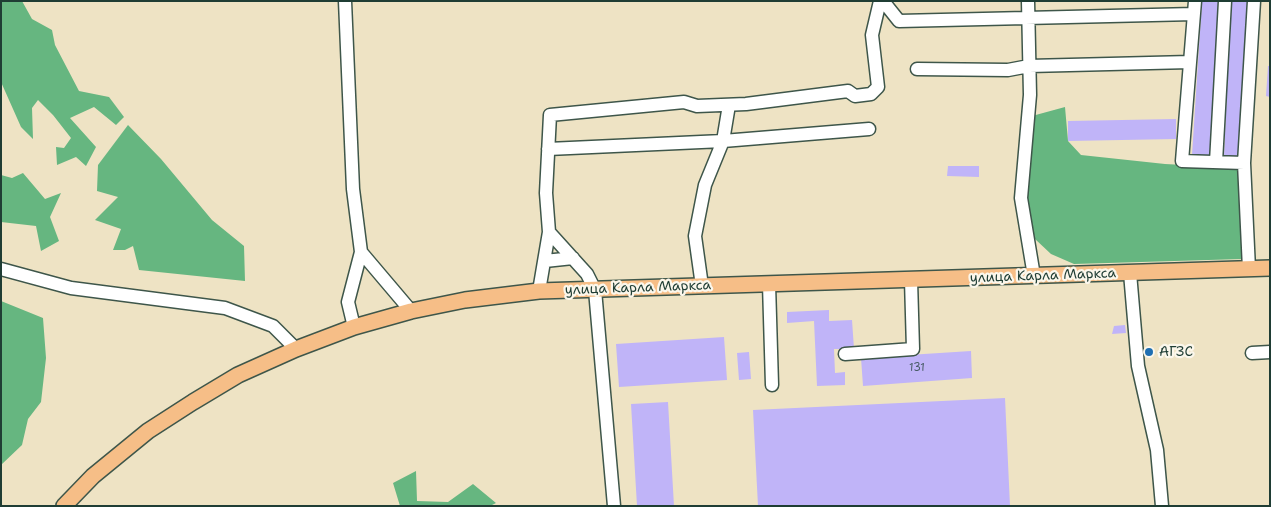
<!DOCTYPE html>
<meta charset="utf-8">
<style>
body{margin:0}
#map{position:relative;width:1271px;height:507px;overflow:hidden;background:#eee3c4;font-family:"Shantell Sans",sans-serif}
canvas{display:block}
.frame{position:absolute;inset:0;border:2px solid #1f3d34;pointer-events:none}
</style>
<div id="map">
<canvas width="1271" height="507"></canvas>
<div class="frame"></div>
</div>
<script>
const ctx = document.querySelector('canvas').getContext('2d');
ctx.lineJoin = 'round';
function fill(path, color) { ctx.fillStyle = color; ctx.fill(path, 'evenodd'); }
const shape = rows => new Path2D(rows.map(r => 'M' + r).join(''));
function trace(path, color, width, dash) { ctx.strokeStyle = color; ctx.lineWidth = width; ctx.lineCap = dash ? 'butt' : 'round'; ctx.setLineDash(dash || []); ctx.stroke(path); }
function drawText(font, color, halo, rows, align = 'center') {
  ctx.font = font + ' "Shantell Sans",sans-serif'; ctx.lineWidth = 4.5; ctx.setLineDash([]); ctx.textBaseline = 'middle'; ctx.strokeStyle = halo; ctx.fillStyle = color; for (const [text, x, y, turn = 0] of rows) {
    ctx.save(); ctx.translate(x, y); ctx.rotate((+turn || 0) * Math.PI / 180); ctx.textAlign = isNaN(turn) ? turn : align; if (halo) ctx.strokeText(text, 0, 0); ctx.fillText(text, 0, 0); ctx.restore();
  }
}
fill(shape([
 [1,1,22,1,32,19,52,30,55,45,79,91,109,97,124,117,116,125,94,107,70,118,96,147,86,166,76,157,57,165,56,147,64,148,71,138,53,115,38,100,32,108,33,139,21,127,1,82],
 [1065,107,1068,141,1081,155,1165,164,1240,168,1242,259,1074,264,1051,254,1035,239,1026,198,1032,116],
 [128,125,161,159,212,220,244,246,245,281,139,270,133,246,125,250,113,250,121,229,95,220,118,197,97,191,98,165],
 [23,173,45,199,61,193,50,217,59,241,41,251,36,226,1,222,1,175,12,178],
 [1,301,43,318,46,358,41,402,28,419,22,445,1,465],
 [416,471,417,501,448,502,473,484,496,503,490,506,400,506,393,483]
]), '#66b680');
fill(shape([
 [1202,1,1219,1,1210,156,1192,155],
 [1231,1,1249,1,1241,157,1224,156],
 [1268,66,1270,66,1270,97,1266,96],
 [1176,119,1176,139,1068,141,1068,121],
 [948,166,979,166,979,177,947,176],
 [829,310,829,321,852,320,854,349,834,349,835,373,845,372,845,385,817,386,814,321,787,323,787,312],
 [1125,325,1126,333,1112,334,1114,326],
 [724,337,727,380,619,387,616,344],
 [971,351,972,378,863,386,861,358],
 [749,352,751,379,739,380,737,353],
 [1005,398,1010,506,758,506,753,410],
 [668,402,674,506,637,506,631,404]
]), '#c0b4f8');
const minor = shape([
 [345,1,353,189,361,252,411,311],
 [883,1,899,21,1194,14],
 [1028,1,1030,95,1021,198,1034,276],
 [1195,1,1182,161,1244,163],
 [917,69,1008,70,1029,66,1190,62],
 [729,105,723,141,869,129],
 [548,149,723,141,705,185,695,236,702,286],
 [1216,162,1225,1],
 [549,232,587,274,595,290,614,506],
 [545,261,573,258],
 [1,269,71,288,225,308,273,326,296,349],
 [1249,269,1244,163,1254,1],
 [1130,273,1138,366,1157,450,1162,506],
 [769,284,772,385],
 [539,291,549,232,546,193,550,115,684,102,697,106,746,104,848,91,855,96,871,94,878,87,872,35,880,1],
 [354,327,348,302,361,252],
 [1252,353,1270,352],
 [845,354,913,349,911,280]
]);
const major = shape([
 [64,506,93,476,148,431,193,402,238,375,296,349,354,327,411,311,465,300,539,291,1270,268]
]);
trace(minor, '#3e564a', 15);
trace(major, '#3e564a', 18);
trace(minor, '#fff', 12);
trace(major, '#f6be87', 15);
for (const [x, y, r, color] of [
 [1149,352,5,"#1f6fb2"]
]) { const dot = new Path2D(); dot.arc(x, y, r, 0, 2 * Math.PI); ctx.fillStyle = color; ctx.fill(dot); trace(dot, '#fbf7ec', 2); }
drawText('11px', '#475b65', null, [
 ["131",917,368]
]);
drawText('14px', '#1f3d34', '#fbf7ec', [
 ["улица Карла Маркса",1043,276,-2],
 ["улица Карла Маркса",638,288,-2]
]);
drawText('14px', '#1f3d34', '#fbf7ec', [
 ["АГЗС",1159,352]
], 'left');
</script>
